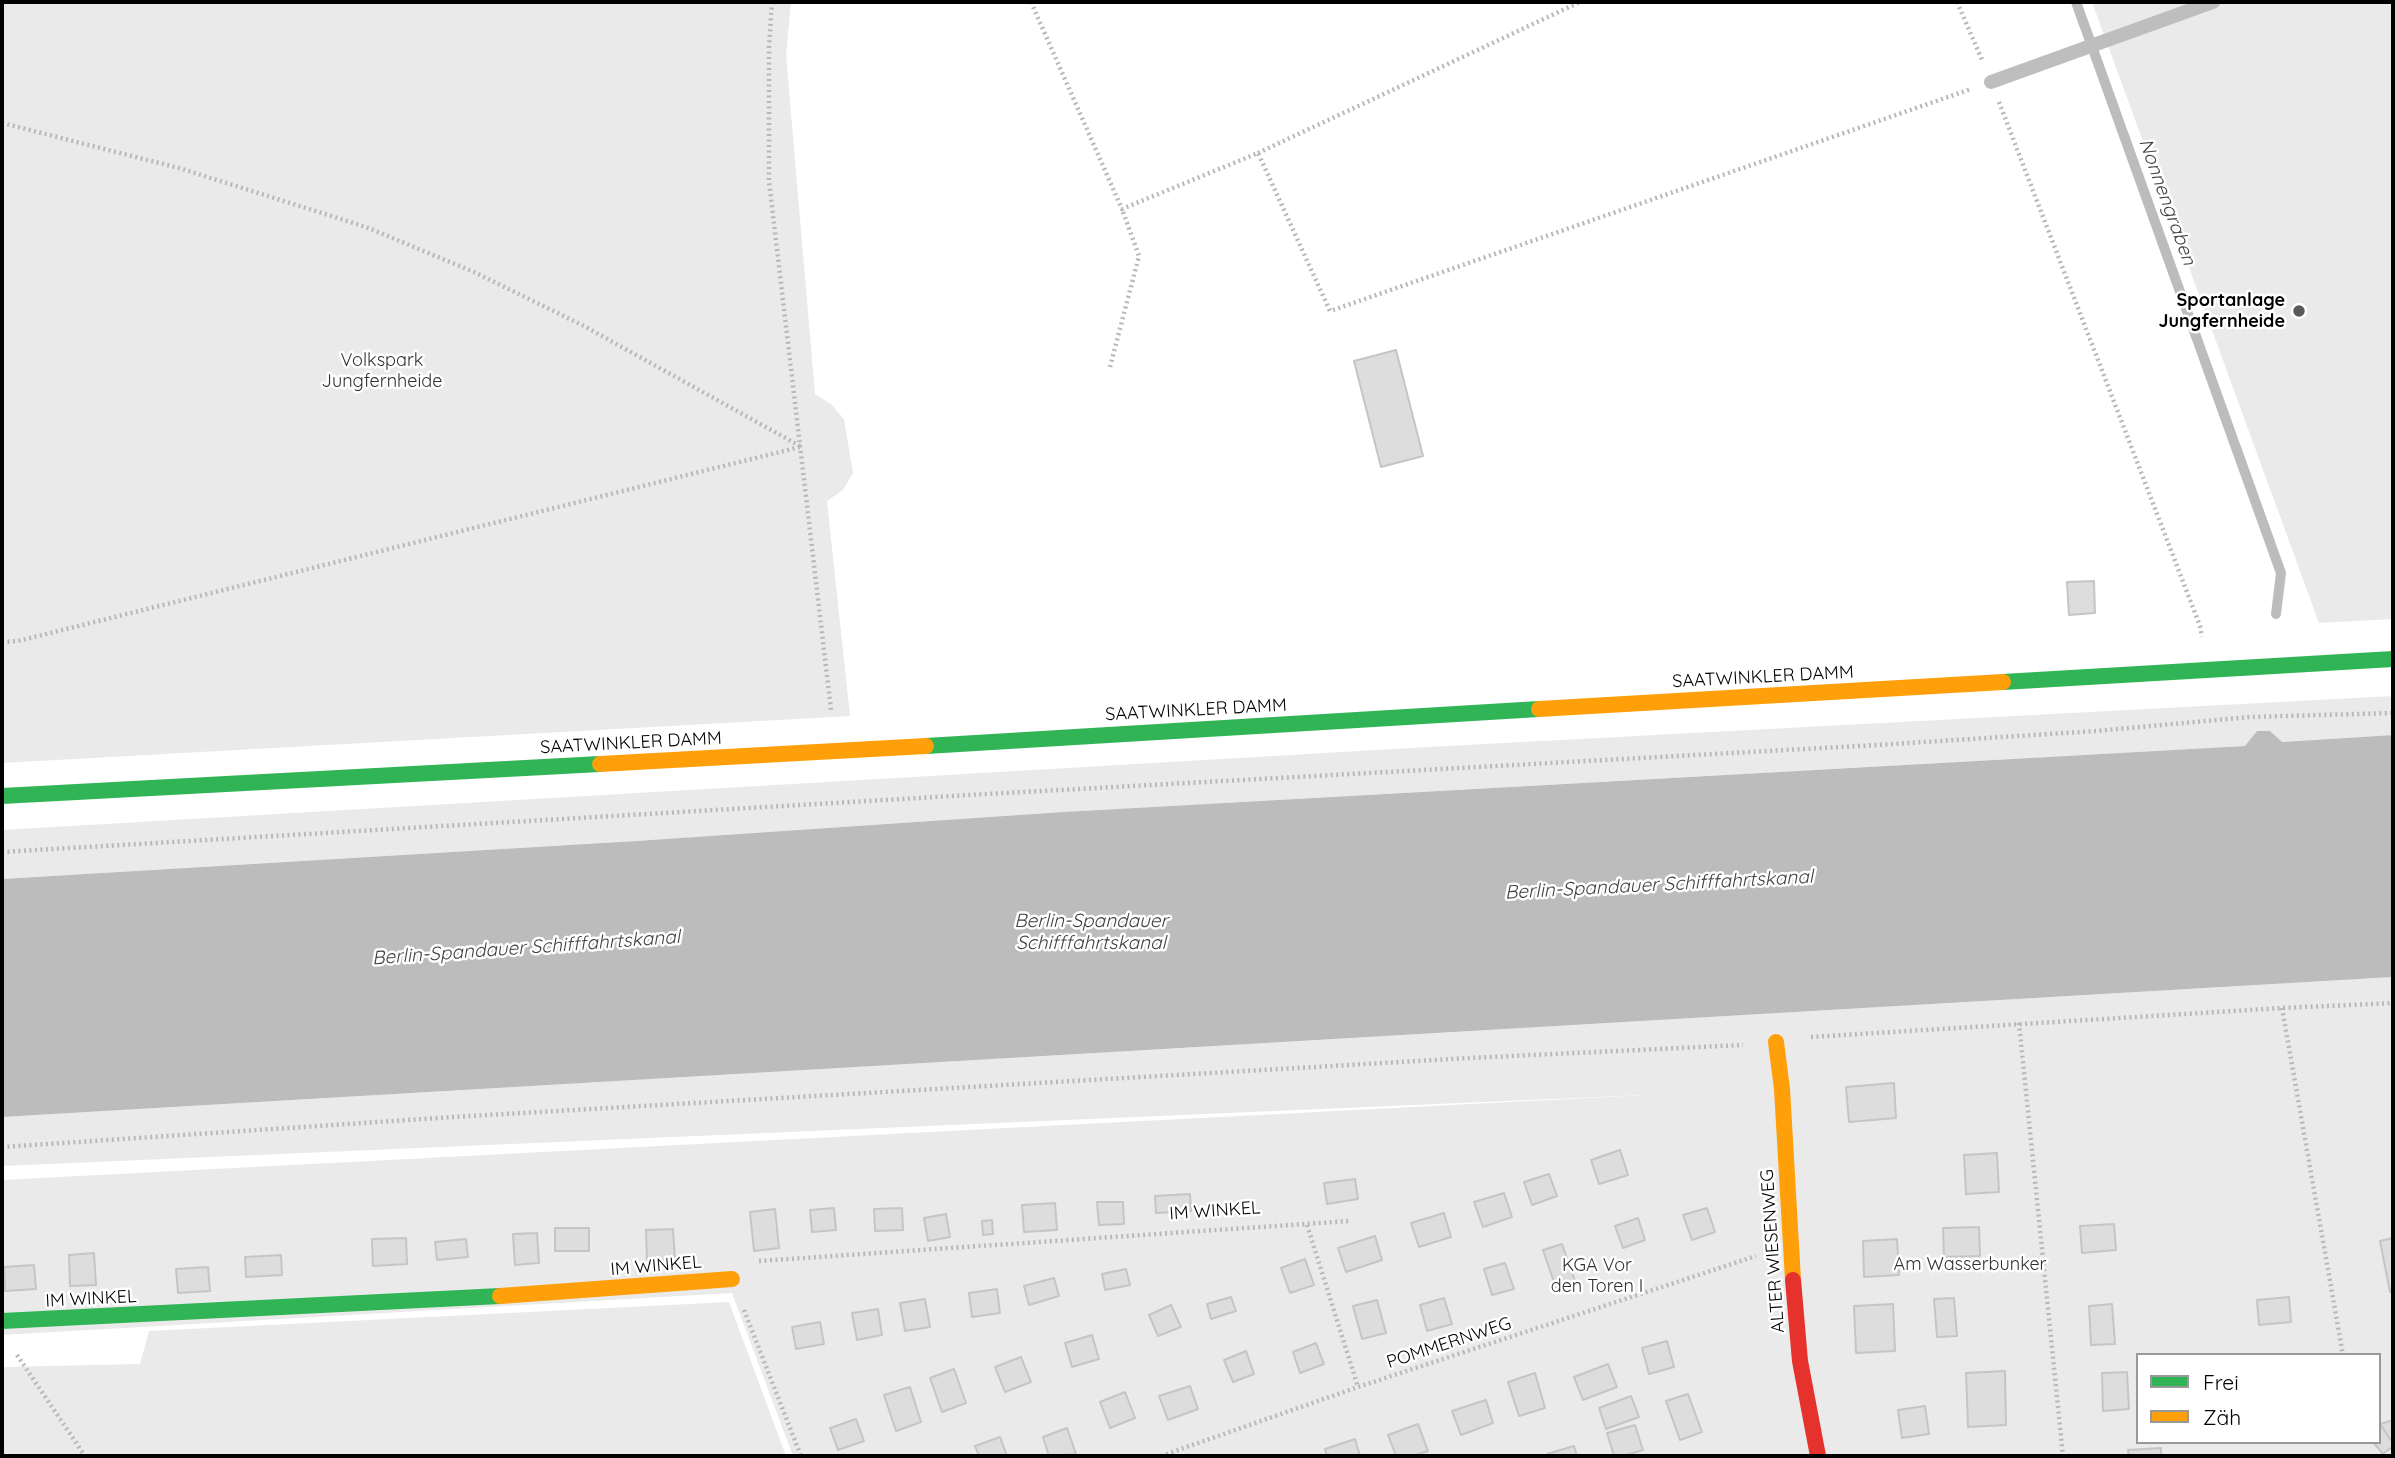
<!DOCTYPE html>
<meta charset="utf-8">
<style>
body{margin:0}
#map{position:relative;width:2395px;height:1458px;overflow:hidden;background:#fff;font-family:Quicksand,sans-serif}
canvas{display:block}
.frame{position:absolute;inset:0;border:4px solid #000;pointer-events:none}
.legend{position:absolute;left:2136px;top:1353px;width:245px;height:91px;box-sizing:border-box;background:#fff;border:2px solid #999;margin:0;padding:9px 12px;list-style:none;font-size:21px;color:#000}
.legend li{display:flex;align-items:center;gap:14px;height:35px}
.legend b{width:35px;border:2px solid #999}
</style>
<div id="map">
<canvas width="2395" height="1458"></canvas>
<div class="frame"></div>
<ul class="legend">
<li><b style="height:9px;background:#30b455"></b>Frei</li>
<li><b style="height:9px;background:#ff9f0a"></b>Zäh</li>
</ul>
</div>
<script>
const ctx = document.querySelector('canvas').getContext('2d');
ctx.lineJoin = 'round';
function fill(path, color) { ctx.fillStyle = color; ctx.fill(path, 'evenodd'); }
const shape = rows => new Path2D(rows.map(r => 'M' + r).join(''));
function trace(path, color, width, dash) { ctx.strokeStyle = color; ctx.lineWidth = width; ctx.lineCap = dash ? 'butt' : 'round'; ctx.setLineDash(dash || []); ctx.stroke(path); }
function drawText(font, color, halo, rows, align = 'center') {
  ctx.font = font + ' Quicksand,sans-serif'; ctx.lineWidth = 5; ctx.setLineDash([]); ctx.textBaseline = 'middle'; ctx.strokeStyle = halo; ctx.fillStyle = color; for (const [text, x, y, turn = 0] of rows) {
    ctx.save(); ctx.translate(x, y); ctx.rotate((+turn || 0) * Math.PI / 180); ctx.textAlign = isNaN(turn) ? turn : align; if (halo) ctx.strokeText(text, 0, 0); ctx.fillText(text, 0, 0); ctx.restore();
  }
}
fill(shape([
 [2,2,791,2,786,55,815,394,831,404,844,419,853,473,843,490,827,501,850,716,2,763],
 [2092,2,2393,2,2393,619,2319,623],
 [2393,696,2393,735,2281,742,2270,731,2257,731,2246,746,1063,812,636,841,2,879,2,830,1428,747],
 [2393,977,2393,1456,793,1456,732,1293,2,1335,2,1180,1645,1095,2,1166,2,1117],
 [2138,1355,2379,1355,2379,1442,2138,1442],
 [729,1302,786,1456,2,1456,2,1367,140,1364,149,1331]
]), '#eaeaea');
fill(shape([
 [2257,731,2270,731,2282,742,2393,735,2393,977,2,1117,2,879,636,841,1063,812,2245,746]
]), '#bcbcbc');
trace(shape([
 [2076,2,2281,573,2276,614]
]), '#bcbcbc', 10);
const building = shape([
 [1396,350,1423,456,1381,467,1354,361,1396,350],
 [2094,581,2095,613,2069,615,2067,582,2094,581],
 [1894,1083,1896,1118,1849,1122,1846,1087,1894,1083],
 [1620,1150,1628,1175,1599,1184,1591,1160,1620,1150],
 [1997,1153,1999,1192,1966,1194,1964,1155,1997,1153],
 [1549,1174,1557,1196,1532,1205,1524,1182,1549,1174],
 [1355,1179,1358,1199,1327,1204,1324,1183,1355,1179],
 [1504,1193,1512,1217,1483,1227,1474,1202,1504,1193],
 [1190,1194,1191,1211,1156,1213,1155,1196,1190,1194],
 [1097,1202,1123,1202,1124,1224,1099,1225,1097,1202],
 [1055,1203,1057,1230,1024,1232,1022,1205,1055,1203],
 [834,1208,836,1230,812,1232,810,1210,834,1208],
 [902,1208,903,1230,875,1231,874,1209,902,1208],
 [1707,1208,1715,1232,1692,1240,1683,1215,1707,1208],
 [775,1209,779,1248,754,1251,750,1212,775,1209],
 [1444,1213,1451,1237,1419,1247,1411,1223,1444,1213],
 [946,1214,950,1237,928,1241,924,1218,946,1214],
 [1638,1218,1645,1240,1623,1248,1615,1226,1638,1218],
 [992,1220,993,1234,983,1235,982,1221,992,1220],
 [2114,1224,2116,1250,2082,1253,2080,1226,2114,1224],
 [1979,1227,1980,1256,1944,1257,1943,1228,1979,1227],
 [555,1228,589,1228,589,1251,555,1251,555,1228],
 [673,1229,675,1260,647,1260,646,1230,673,1229],
 [537,1233,539,1263,515,1265,513,1234,537,1233],
 [1375,1236,1382,1260,1346,1272,1338,1248,1375,1236],
 [406,1238,407,1264,373,1266,372,1239,406,1238],
 [2393,1238,2393,1291,2390,1292,2380,1241,2393,1238],
 [466,1239,468,1257,437,1260,435,1242,466,1239],
 [1897,1239,1899,1275,1864,1277,1863,1241,1897,1239],
 [1562,1244,1575,1281,1556,1288,1543,1250,1562,1244],
 [94,1253,96,1285,70,1286,69,1255,94,1253],
 [281,1255,282,1275,246,1277,245,1257,281,1255],
 [1305,1259,1314,1285,1290,1293,1281,1268,1305,1259],
 [1505,1263,1514,1289,1492,1295,1484,1269,1505,1263],
 [34,1265,36,1289,5,1291,4,1267,34,1265],
 [208,1267,210,1291,178,1293,176,1269,208,1267],
 [1126,1269,1130,1285,1105,1290,1102,1274,1126,1269],
 [1054,1278,1059,1296,1029,1305,1024,1286,1054,1278],
 [997,1289,1000,1313,972,1317,969,1293,997,1289],
 [1231,1297,1236,1311,1211,1319,1207,1304,1231,1297],
 [2289,1297,2291,1322,2259,1325,2257,1300,2289,1297],
 [1444,1298,1452,1324,1427,1331,1420,1305,1444,1298],
 [1954,1298,1957,1336,1937,1337,1934,1299,1954,1298],
 [925,1299,930,1327,905,1331,900,1303,925,1299],
 [1377,1300,1386,1333,1362,1339,1353,1306,1377,1300],
 [1893,1304,1895,1351,1856,1353,1854,1306,1893,1304],
 [2112,1304,2115,1344,2091,1345,2089,1306,2112,1304],
 [1171,1305,1181,1327,1158,1336,1149,1315,1171,1305],
 [878,1309,882,1335,857,1340,852,1313,878,1309],
 [820,1322,824,1344,796,1349,792,1327,820,1322],
 [1092,1335,1099,1359,1072,1367,1065,1343,1092,1335],
 [1667,1341,1674,1367,1649,1374,1642,1348,1667,1341],
 [1316,1343,1324,1364,1300,1373,1293,1352,1316,1343],
 [1246,1351,1254,1374,1233,1382,1224,1360,1246,1351],
 [1021,1357,1031,1382,1005,1392,995,1367,1021,1357],
 [1608,1364,1617,1387,1583,1400,1574,1377,1608,1364],
 [954,1369,966,1403,942,1412,930,1378,954,1369],
 [2005,1371,2006,1425,1968,1427,1966,1373,2005,1371],
 [2127,1372,2129,1409,2103,1411,2102,1373,2127,1372],
 [1535,1373,1545,1408,1519,1416,1508,1382,1535,1373],
 [1190,1386,1198,1409,1168,1420,1159,1396,1190,1386],
 [910,1387,921,1422,896,1431,884,1395,910,1387],
 [1125,1392,1135,1418,1110,1428,1100,1402,1125,1392],
 [1688,1394,1702,1432,1680,1440,1666,1401,1688,1394],
 [1631,1396,1639,1417,1606,1429,1599,1408,1631,1396],
 [1486,1400,1493,1423,1461,1435,1452,1411,1486,1400],
 [1925,1406,1929,1434,1902,1438,1898,1410,1925,1406],
 [856,1419,864,1441,838,1450,830,1428,856,1419],
 [2393,1420,2393,1443,2380,1424,2393,1420],
 [1418,1424,1428,1451,1412,1456,1396,1456,1388,1435,1418,1424],
 [2380,1424,2393,1443,2393,1446,2383,1454,2373,1442,2379,1442,2380,1424],
 [1635,1425,1643,1450,1623,1456,1614,1456,1607,1433,1635,1425],
 [1067,1428,1076,1454,1049,1456,1043,1437,1067,1428],
 [1000,1437,1007,1456,979,1456,975,1446,1000,1437],
 [1355,1439,1360,1456,1327,1456,1325,1449,1355,1439],
 [1574,1446,1577,1456,1548,1456,1547,1454,1574,1446],
 [2161,1448,2161,1456,2129,1456,2128,1450,2161,1448]
]);
fill(building, '#ddd');
trace(building, '#c5c5c5', 2);
trace(shape([
 [772,2,769,47,769,181,831,710],
 [1031,2,1122,209,1258,153,1330,311,1971,89],
 [1957,2,1983,62],
 [1999,102,2200,626,2202,637],
 [2,123,179,168,366,227,474,272,584,326,800,446],
 [1258,153,1580,2],
 [1110,367,1139,256,1122,209],
 [2,642,18,641,800,447],
 [2,852,969,795,1877,745,2096,731,2249,717,2393,713],
 [2282,1008,2343,1355],
 [2019,1023,2063,1456],
 [1811,1037,2282,1008,2393,1003],
 [2,1147,453,1117,1469,1058,1743,1045],
 [1307,1225,1358,1387],
 [759,1261,1349,1221],
 [744,1310,801,1456],
 [17,1355,85,1456],
 [1161,1456,1358,1387,1756,1256]
]), '#b8b8b8', 4.5, [2, 3.5]);
trace(shape([
 [1991,82,2213,2]
]), '#bebebe', 14);
trace(shape([
 [2003,682,2393,659],
 [926,746,1539,709],
 [2,796,600,764],
 [2,1321,500,1296]
]), '#30b455', 16);
trace(shape([
 [1539,709,2003,682],
 [600,764,926,746],
 [1776,1042,1782,1089,1793,1280],
 [500,1296,732,1279]
]), '#ff9f0a', 16);
trace(shape([
 [1793,1280,1800,1361,1818,1456]
]), '#e5322d', 16);
for (const [x, y, r, color] of [
 [2299,311,7,"#595959"]
]) { const dot = new Path2D(); dot.arc(x, y, r, 0, 2 * Math.PI); ctx.fillStyle = color; ctx.fill(dot); trace(dot, '#fff', 2.5); }
drawText('bold 18px', '#000', '#fff', [
 ["Sportanlage",2285,301],
 ["Jungfernheide",2285,322]
], 'right');
drawText('18px', '#303030', '#fff', [
 ["Volkspark",382,361],
 ["Jungfernheide",382,382],
 ["Am Wasserbunker",1970,1265],
 ["KGA Vor",1597,1266],
 ["den Toren I",1597,1287]
]);
drawText('18px', '#000', '#fff', [
 ["SAATWINKLER DAMM",1763,677,-3],
 ["SAATWINKLER DAMM",1196,710,-3],
 ["SAATWINKLER DAMM",631,743,-3],
 ["IM WINKEL",1215,1211,-4],
 ["ALTER WIESENWEG",1773,1251,-94],
 ["IM WINKEL",656,1266,-5],
 ["IM WINKEL",91,1299,-3],
 ["POMMERNWEG",1449,1343,-18]
]);
drawText('italic 19px', '#414141', '#fff', [
 ["Nonnengraben",2167,202,70],
 ["Berlin-Spandauer Schifffahrtskanal",1659,885,-3],
 ["Berlin-Spandauer",1091,921],
 ["Schifffahrtskanal",1091,943],
 ["Berlin-Spandauer Schifffahrtskanal",526,948,-4]
]);
</script>
